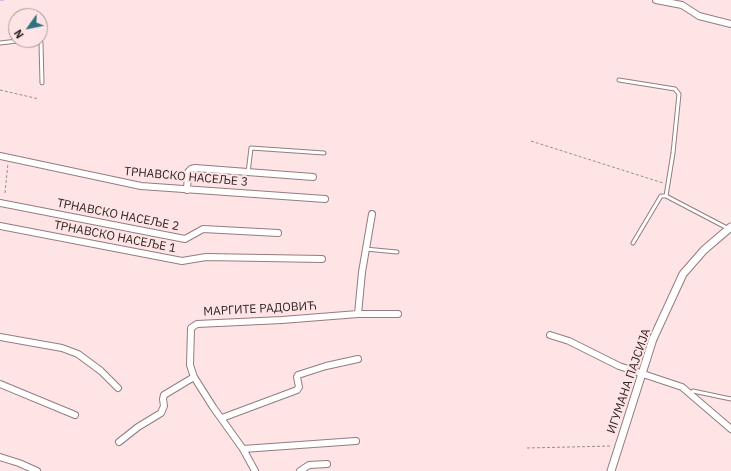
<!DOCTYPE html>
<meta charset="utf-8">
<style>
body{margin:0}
#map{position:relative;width:731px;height:471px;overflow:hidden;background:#ffe4e5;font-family:"IBM Plex Sans",sans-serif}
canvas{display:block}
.north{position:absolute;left:8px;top:8px;width:40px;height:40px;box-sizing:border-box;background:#ffe4e5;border:1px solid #ac9898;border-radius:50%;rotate:237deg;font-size:11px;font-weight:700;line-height:16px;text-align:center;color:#2f2525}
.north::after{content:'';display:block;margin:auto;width:14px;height:18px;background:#2c727f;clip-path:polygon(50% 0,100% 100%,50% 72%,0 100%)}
</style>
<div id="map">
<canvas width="731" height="471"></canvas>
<div class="north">N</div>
</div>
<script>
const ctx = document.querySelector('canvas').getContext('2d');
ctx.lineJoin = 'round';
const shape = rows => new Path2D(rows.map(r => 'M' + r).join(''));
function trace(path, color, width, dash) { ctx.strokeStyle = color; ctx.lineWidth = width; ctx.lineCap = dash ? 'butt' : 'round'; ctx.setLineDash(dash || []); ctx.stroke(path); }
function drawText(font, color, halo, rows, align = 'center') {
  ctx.font = font + ' "IBM Plex Sans",sans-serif'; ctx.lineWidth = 4; ctx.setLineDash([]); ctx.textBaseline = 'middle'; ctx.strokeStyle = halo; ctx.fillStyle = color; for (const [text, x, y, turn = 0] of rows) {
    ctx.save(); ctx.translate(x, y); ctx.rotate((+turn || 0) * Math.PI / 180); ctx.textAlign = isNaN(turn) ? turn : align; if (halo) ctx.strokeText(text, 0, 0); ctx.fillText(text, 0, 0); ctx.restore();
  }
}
trace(shape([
 [0,0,3,0]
]), '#cebcdf', 2);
const service = shape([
 [40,40,41,43,42,83],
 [0,43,26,40],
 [619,80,675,89,679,94,673,153,666,196,729,229],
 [248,173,251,148,324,153],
 [633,243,661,196,666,196],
 [365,249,397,252],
 [691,394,693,391,731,399]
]);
const minor = shape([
 [656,0,682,5,699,16,731,24],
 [0,156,141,186,325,199],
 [187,190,188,172,191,169,195,168,313,177],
 [0,203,185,239,203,229,278,233],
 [0,226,182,261,206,257,322,259],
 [358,314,362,272,372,214],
 [550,335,569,341,619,366,682,387,731,429],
 [0,337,62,348,78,354,101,371,118,388],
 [0,384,75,415],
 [222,418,297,390,299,387,297,377,298,375,326,366,358,359],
 [119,442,138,427,161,413,164,406,163,399,164,395,194,377],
 [243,449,356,441],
 [0,457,19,463,37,471],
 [255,471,243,449,213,407,194,377,190,365,191,328,197,324,282,320,358,314,398,314],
 [300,471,309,465,327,464]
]);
const tertiary = shape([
 [611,471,653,339,683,274,704,250,731,227]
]);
trace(service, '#947c7e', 5);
trace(minor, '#947c7e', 8);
trace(tertiary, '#947c7e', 9);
trace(shape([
 [0,90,39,99],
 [531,141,663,183],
 [5,193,8,163],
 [527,448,612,446]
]), '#9e8b8c', 1, [3, 2]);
trace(service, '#fff', 3);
trace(minor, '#fff', 6);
trace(tertiary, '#fff', 7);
drawText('12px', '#2f2525', '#ffe4e5', [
 ["ТРНАВСКО НАСЕЉЕ 3",186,177,5],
 ["ТРНАВСКО НАСЕЉЕ 2",118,215,11],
 ["ТРНАВСКО НАСЕЉЕ 1",115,237,11],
 ["МАРГИТЕ РАДОВИЋ",260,309,-3],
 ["ИГУМАНА ПАЈСИЈА",629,381,-71]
]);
</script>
